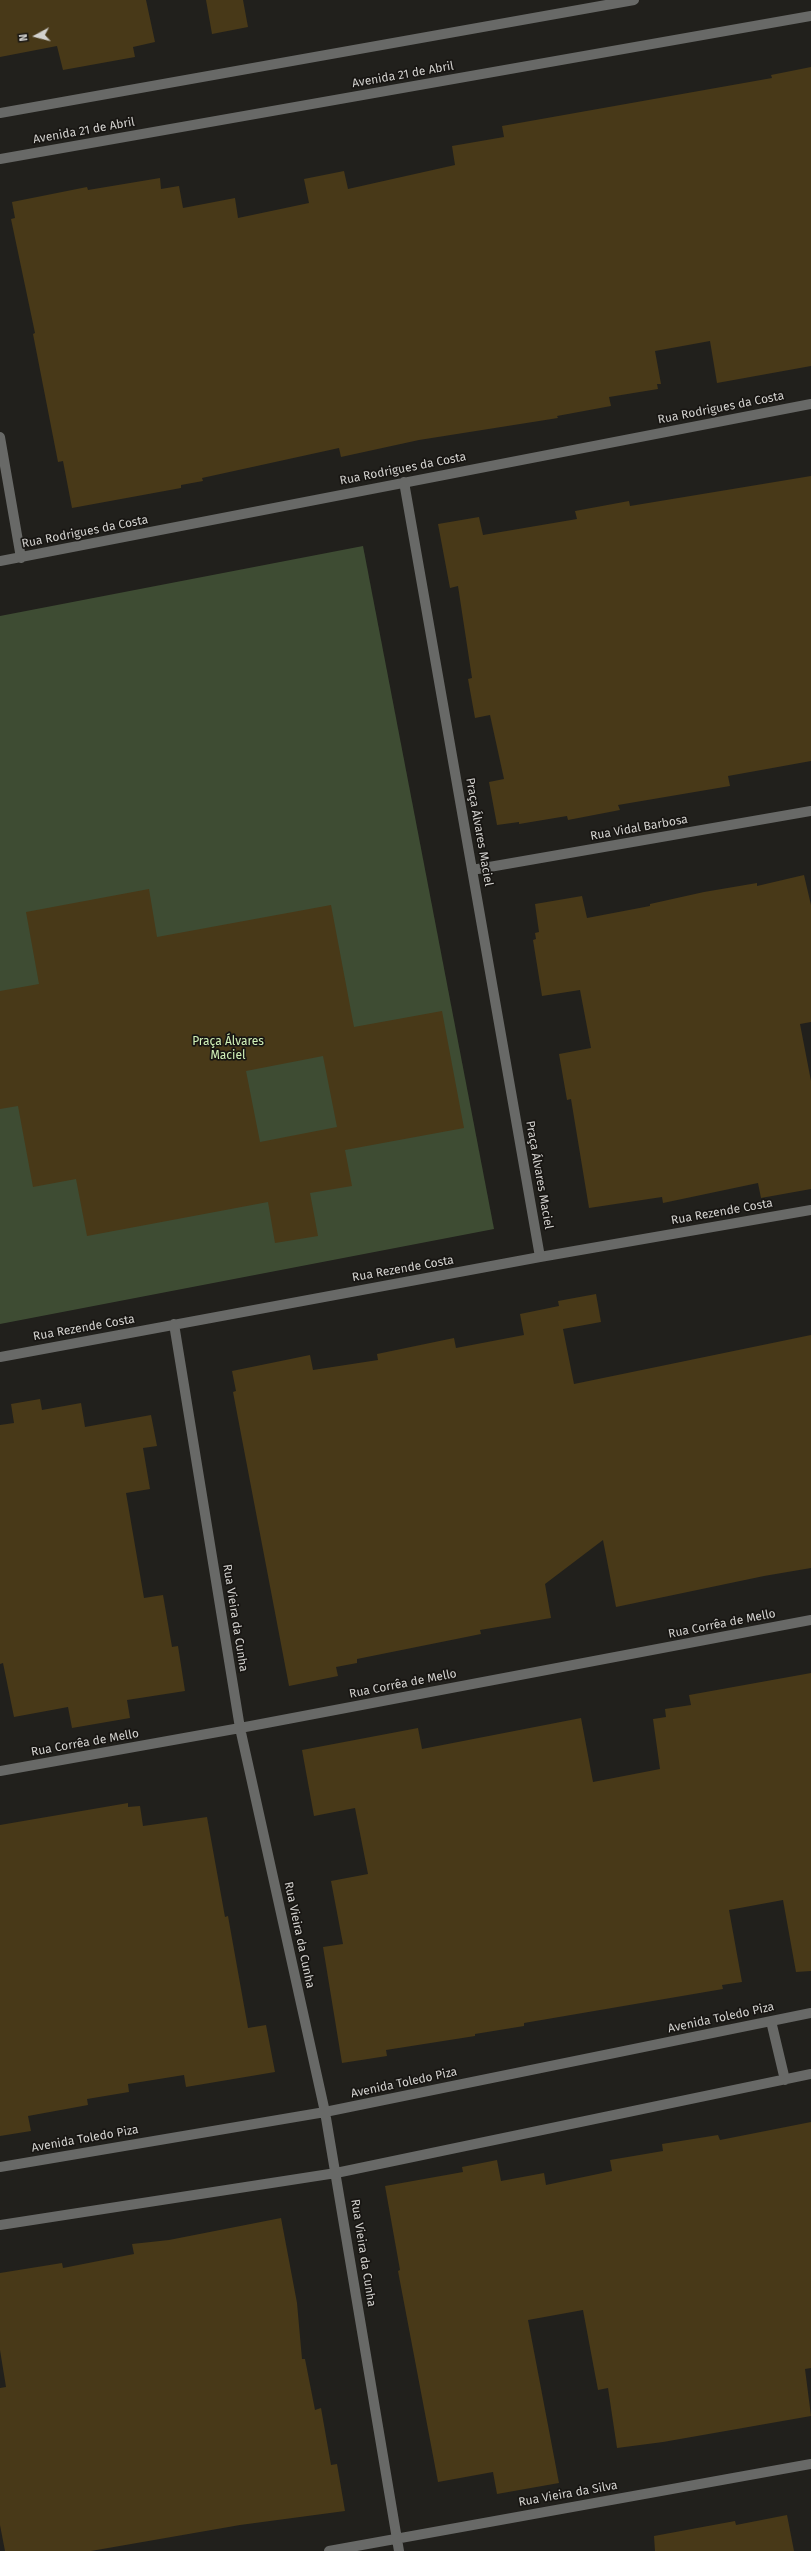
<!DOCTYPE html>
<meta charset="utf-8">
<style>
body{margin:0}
#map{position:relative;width:811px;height:2551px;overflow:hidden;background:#21201c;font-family:"Fira Sans",sans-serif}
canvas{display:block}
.north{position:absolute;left:16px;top:16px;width:40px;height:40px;-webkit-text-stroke:3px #181613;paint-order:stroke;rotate:263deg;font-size:11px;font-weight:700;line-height:16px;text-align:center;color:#d2d1ce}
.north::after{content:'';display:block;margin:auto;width:14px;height:18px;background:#d2d1ce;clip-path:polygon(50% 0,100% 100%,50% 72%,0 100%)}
</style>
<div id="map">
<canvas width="811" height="2551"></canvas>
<div class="north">N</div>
</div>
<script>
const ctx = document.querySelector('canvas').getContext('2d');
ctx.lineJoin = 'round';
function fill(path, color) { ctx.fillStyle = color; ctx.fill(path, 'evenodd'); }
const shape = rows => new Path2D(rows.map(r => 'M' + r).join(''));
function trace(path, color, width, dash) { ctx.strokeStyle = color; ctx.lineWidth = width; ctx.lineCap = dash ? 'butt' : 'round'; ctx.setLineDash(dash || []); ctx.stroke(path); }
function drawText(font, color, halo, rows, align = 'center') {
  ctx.font = font + ' "Fira Sans",sans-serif'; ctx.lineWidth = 3.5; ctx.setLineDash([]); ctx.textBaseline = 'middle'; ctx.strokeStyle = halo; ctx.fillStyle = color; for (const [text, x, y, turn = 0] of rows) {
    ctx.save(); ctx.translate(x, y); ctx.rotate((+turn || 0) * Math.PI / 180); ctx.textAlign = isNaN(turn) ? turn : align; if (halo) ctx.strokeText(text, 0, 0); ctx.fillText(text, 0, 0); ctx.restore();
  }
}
fill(shape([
 [363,546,494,1229,0,1324,0,616]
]), '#3e4c33');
fill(shape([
 [0,0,146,0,155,42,133,47,135,57,63,70,57,46,0,57],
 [206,0,243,0,248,27,212,34],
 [811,67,811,366,717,383,710,341,655,351,661,384,657,384,658,389,609,397,611,406,557,416,558,418,419,440,341,457,339,448,202,478,203,481,181,485,181,488,72,508,63,461,58,462,33,334,35,333,11,219,15,218,12,202,87,187,88,190,160,178,161,189,179,186,183,208,235,198,238,218,309,203,304,179,344,171,348,189,455,165,452,146,504,137,502,126,772,78,771,75],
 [811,476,811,761,728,776,730,786,618,805,620,810,568,820,567,816,519,824,519,822,497,825,489,782,504,779,490,715,475,718,468,679,472,678,458,586,450,588,438,524,479,517,483,535,577,519,575,511,629,501,630,506],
 [804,875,811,905,811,1022,800,1024,811,1081,811,1189,761,1198,758,1183,663,1203,662,1197,589,1208,571,1099,567,1100,559,1054,591,1048,580,990,542,996,533,940,536,939,535,933,539,932,535,904,582,896,587,918,650,906,650,904,704,892,757,883,757,886],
 [149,889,157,937,331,905,354,1027,442,1011,464,1128,345,1150,352,1186,310,1193,318,1236,275,1243,268,1202,87,1236,76,1179,33,1187,18,1106,0,1109,0,991,39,984,26,912],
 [323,1056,337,1127,260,1142,246,1071],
 [596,1294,601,1322,563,1329,574,1384,811,1335,811,1568,764,1576,616,1607,603,1540,545,1584,551,1618,480,1630,481,1634,357,1659,357,1663,336,1667,338,1676,289,1686,233,1392,236,1391,232,1371,310,1355,313,1370,378,1360,377,1354,454,1338,456,1348,524,1335,520,1314,559,1306,558,1301],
 [40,1399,42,1410,81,1403,85,1427,151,1415,157,1446,143,1448,150,1489,126,1493,144,1598,163,1595,172,1647,178,1646,185,1691,127,1700,130,1718,72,1728,68,1707,14,1717,3,1663,0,1664,0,1425,14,1423,11,1404],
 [811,1673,811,1971,796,1972,783,1900,729,1910,742,1982,722,1985,723,1989,524,2023,524,2026,475,2034,475,2036,386,2050,387,2056,342,2063,323,1947,343,1944,331,1881,368,1874,355,1808,314,1816,302,1750,418,1728,422,1749,581,1718,593,1782,660,1769,653,1719,666,1717,665,1709,691,1705,689,1695],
 [128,1803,128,1807,140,1806,143,1826,207,1817,225,1917,228,1916,248,2028,266,2025,275,2072,186,2087,184,2075,128,2084,129,2092,87,2099,88,2105,28,2116,31,2131,0,2136,0,1825],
 [811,2122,811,2368,805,2369,811,2416,663,2442,617,2448,608,2388,598,2390,583,2310,528,2320,559,2483,497,2494,493,2472,438,2482,398,2271,400,2270,385,2186,463,2172,462,2167,497,2160,501,2181,544,2173,546,2185,612,2171,610,2160,663,2151,662,2144,718,2135,720,2140],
 [281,2218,297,2303,302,2359,305,2359,315,2410,321,2408,331,2465,337,2464,345,2511,240,2525,91,2551,5,2551,0,2525,0,2388,6,2387,0,2350,0,2273,62,2263,63,2268,134,2254,132,2244,169,2240],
 [787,2515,794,2551,655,2551,654,2536,735,2521,736,2525]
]), '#483918');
trace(shape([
 [0,113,634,0],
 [0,159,811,16],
 [0,437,21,558],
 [404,482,540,1257],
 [0,561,811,404],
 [472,870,811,811],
 [174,1324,240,1728,325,2112,399,2551],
 [0,1357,540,1257,811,1210],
 [0,1771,240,1728,811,1620],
 [771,2021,785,2080],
 [0,2167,325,2112,811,2013],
 [0,2225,336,2173,811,2074],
 [329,2551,811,2464]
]), '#686967', 10);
drawText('12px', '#d2d1ce', '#181613', [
 ["Avenida 21 de Abril",403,75,-10],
 ["Avenida 21 de Abril",84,131,-10],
 ["Rua Rodrigues da Costa",721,408,-11],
 ["Rua Rodrigues da Costa",403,469,-11],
 ["Rua Rodrigues da Costa",85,532,-11],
 ["Rua Vidal Barbosa",639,828,-10],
 ["Praça Álvares Maciel",479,832,80],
 ["Praça Álvares Maciel",539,1175,80],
 ["Rua Rezende Costa",722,1212,-10],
 ["Rua Rezende Costa",403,1269,-10],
 ["Rua Rezende Costa",84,1328,-10],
 ["Rua Vieira da Cunha",235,1618,81],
 ["Rua Corrêa de Mello",722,1624,-11],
 ["Rua Corrêa de Mello",403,1684,-11],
 ["Rua Corrêa de Mello",85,1743,-10],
 ["Rua Vieira da Cunha",299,1935,78],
 ["Avenida Toledo Piza",721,2018,-12],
 ["Avenida Toledo Piza",404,2083,-12],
 ["Avenida Toledo Piza",85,2139,-10],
 ["Rua Vieira da Cunha",363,2253,81],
 ["Rua Vieira da Silva",568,2494,-10]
]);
drawText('12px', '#d0f0b7', '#181613', [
 ["Praça Álvares",228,1042],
 ["Maciel",228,1056]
]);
</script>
